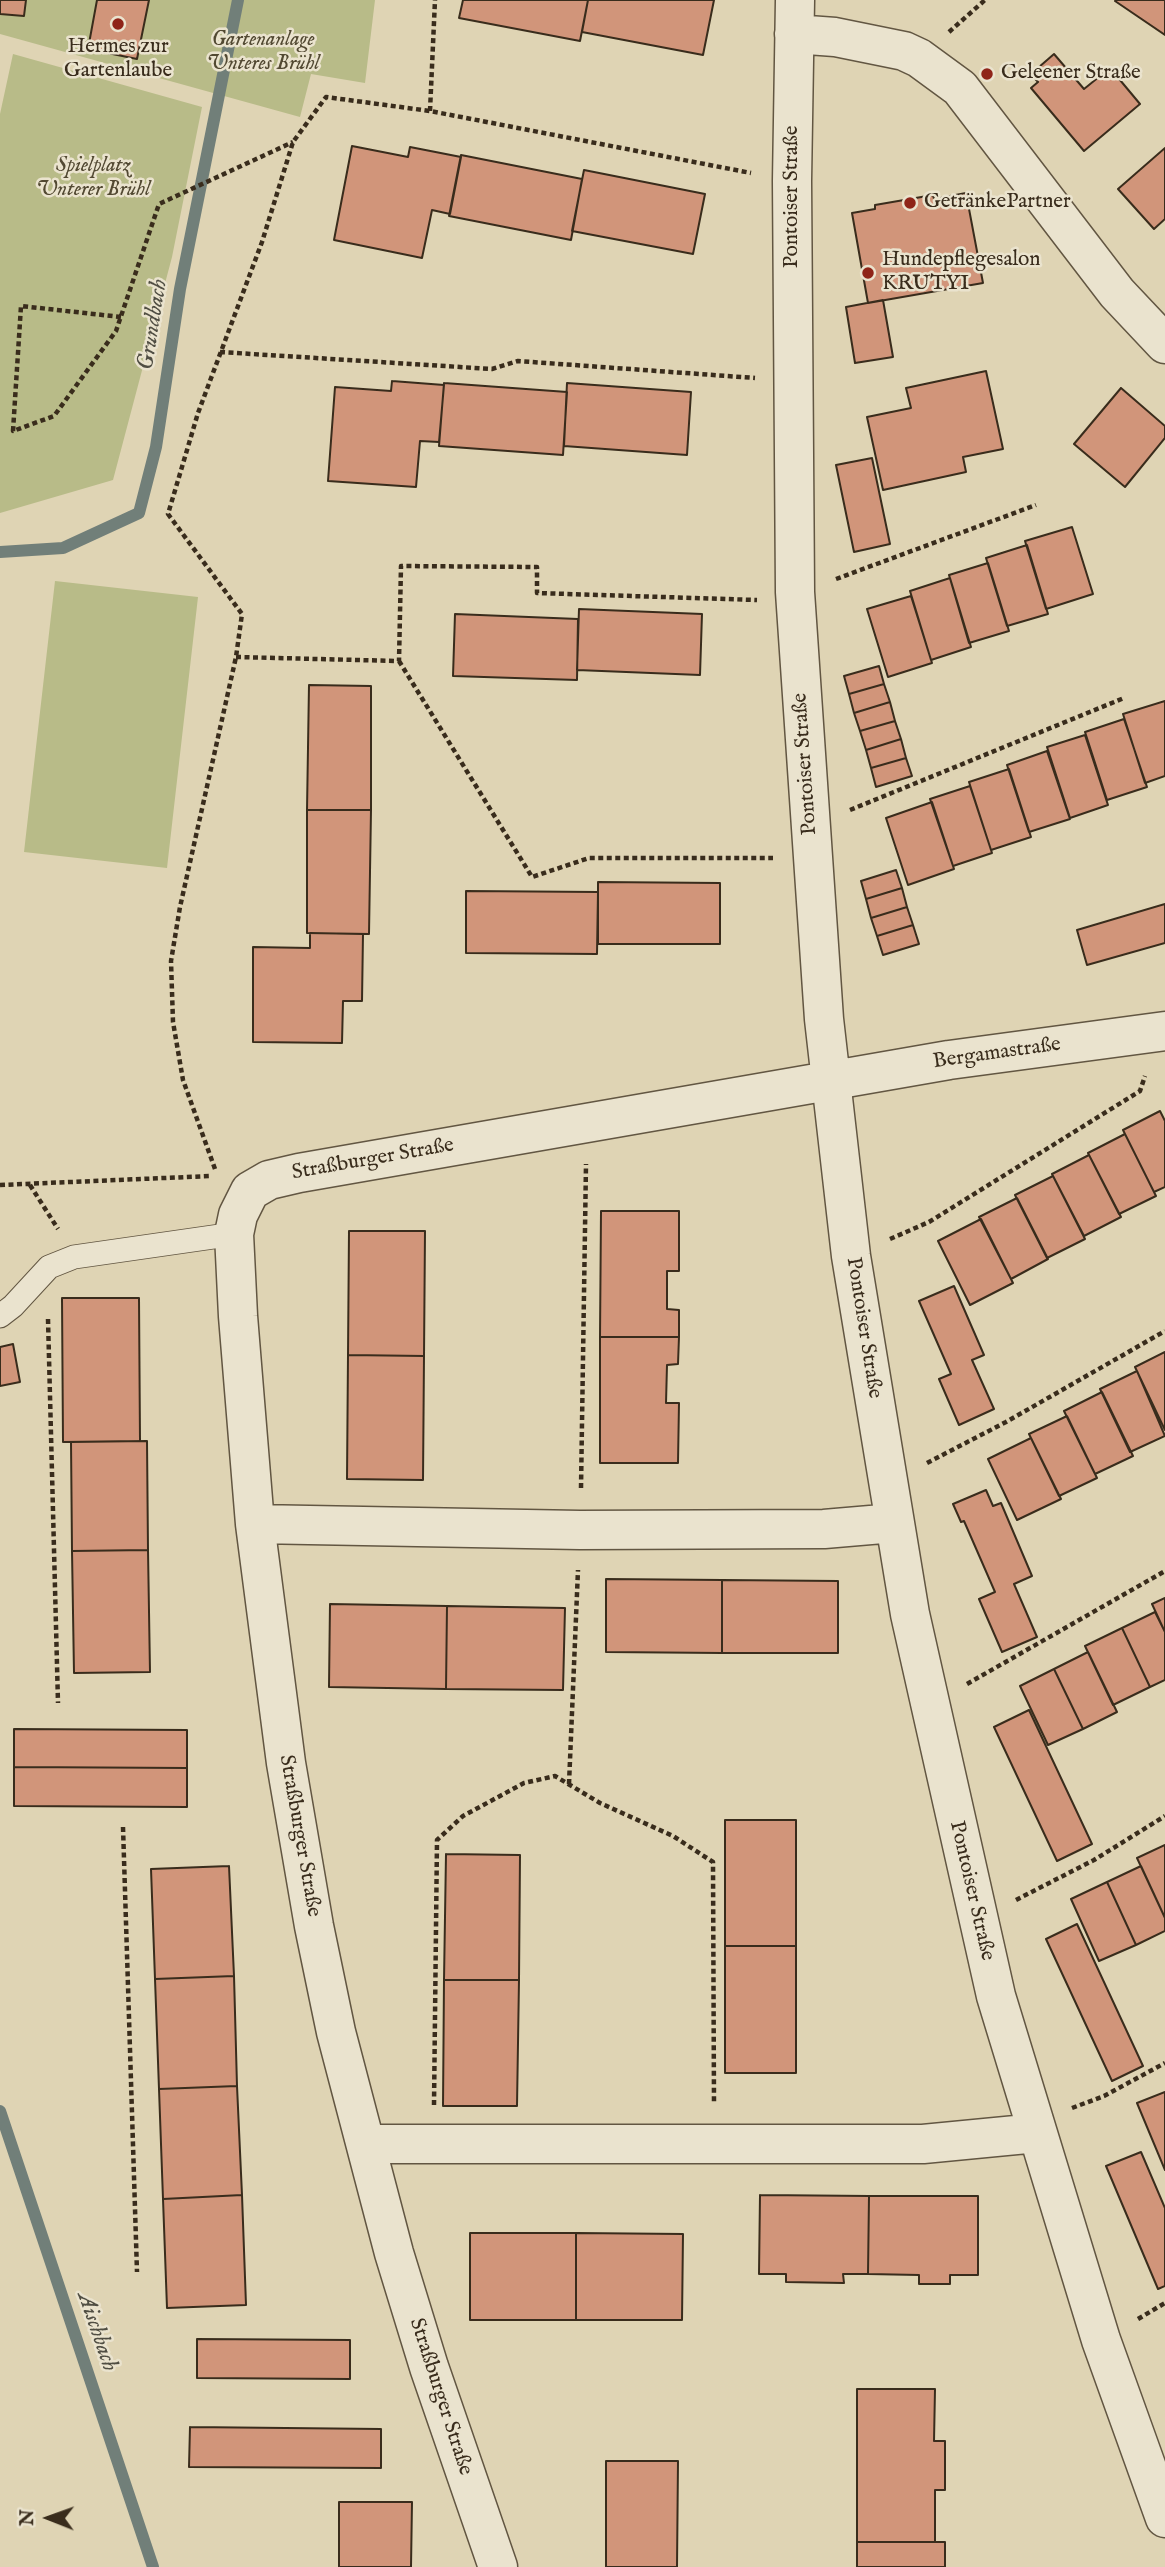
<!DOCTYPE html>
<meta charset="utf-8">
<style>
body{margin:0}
#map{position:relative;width:1165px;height:2567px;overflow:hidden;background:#dfd4b4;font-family:"IM FELL English",serif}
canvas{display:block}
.north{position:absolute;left:14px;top:2483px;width:70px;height:70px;-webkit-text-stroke:5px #eae3ce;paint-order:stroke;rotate:271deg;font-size:19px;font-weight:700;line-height:28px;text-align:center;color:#392c1c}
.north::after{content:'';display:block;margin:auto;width:24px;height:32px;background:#392c1c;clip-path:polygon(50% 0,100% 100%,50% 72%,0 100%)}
</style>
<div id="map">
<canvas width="1165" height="2567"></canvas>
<div class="north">N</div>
</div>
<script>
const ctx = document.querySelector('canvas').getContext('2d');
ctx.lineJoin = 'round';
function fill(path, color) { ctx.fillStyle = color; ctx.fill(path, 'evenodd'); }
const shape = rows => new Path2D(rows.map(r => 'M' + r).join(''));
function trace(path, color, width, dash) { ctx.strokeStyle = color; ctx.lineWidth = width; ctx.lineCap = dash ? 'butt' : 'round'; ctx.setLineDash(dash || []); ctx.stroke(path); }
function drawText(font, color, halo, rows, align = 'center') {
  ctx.font = font + ' "IM FELL English",serif'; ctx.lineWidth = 5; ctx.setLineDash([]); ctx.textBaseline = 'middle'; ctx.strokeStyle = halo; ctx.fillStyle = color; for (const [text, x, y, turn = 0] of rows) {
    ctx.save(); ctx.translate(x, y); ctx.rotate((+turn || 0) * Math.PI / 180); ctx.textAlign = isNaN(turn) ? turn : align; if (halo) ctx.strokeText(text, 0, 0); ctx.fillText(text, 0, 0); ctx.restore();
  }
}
fill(shape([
 [0,0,375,0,365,83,311,74,300,117,0,34],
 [13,54,202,107,172,257,113,480,0,513,0,114],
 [55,581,198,597,167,868,24,852]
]), '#b8bb88');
trace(shape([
 [0,552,63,548,139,513,156,447,180,289,238,0],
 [0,2111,153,2567]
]), '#717f79', 12);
const building = shape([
 [0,0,26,0,24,16,0,14,0,0],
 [97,0,149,0,137,59,88,49,97,0],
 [463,0,588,0,580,41,459,18,463,0],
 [588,0,714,0,703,55,582,32,588,0],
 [1165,0,1165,35,1115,1,1116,0,1165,0],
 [1054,54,1084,89,1110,68,1140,104,1084,151,1031,88,1038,82,1031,74,1054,54],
 [352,146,408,157,410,147,461,157,450,214,432,210,422,258,334,240,352,146],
 [1165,148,1165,219,1154,229,1118,189,1165,148],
 [461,155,582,179,571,240,449,216,461,155],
 [584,170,705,194,693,254,572,231,584,170],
 [966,193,983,283,868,303,852,213,875,209,875,205,933,195,934,199,966,193],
 [883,300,893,357,855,363,846,307,883,300],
 [986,371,1003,449,963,457,966,472,883,490,867,417,911,408,906,388,986,371],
 [392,381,444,385,439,442,420,441,416,487,328,481,335,387,391,391,392,381],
 [444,383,567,392,563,455,439,446,444,383],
 [567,383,691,392,687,455,564,446,567,383],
 [1121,388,1165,426,1165,438,1125,487,1074,444,1121,388],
 [872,458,890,544,854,552,836,465,872,458],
 [1072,527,1093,594,1046,609,1025,541,1072,527],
 [1027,545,1048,614,1007,626,986,558,1027,545],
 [988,563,1009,631,969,643,949,575,988,563],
 [950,578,971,647,931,660,910,591,950,578],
 [911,596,932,663,888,677,867,609,911,596],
 [579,609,702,614,700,675,577,670,579,609],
 [455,614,578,619,577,680,453,676,455,614],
 [879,666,884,684,849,694,844,676,879,666],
 [884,684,890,702,854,713,849,694,884,684],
 [309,685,371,686,371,810,307,810,309,685],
 [1165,701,1165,776,1145,783,1123,714,1165,701],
 [890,702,895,721,860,731,854,713,890,702],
 [1124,719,1147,787,1107,800,1085,732,1124,719],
 [895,721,901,739,866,750,860,731,895,721],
 [1085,735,1108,805,1070,818,1047,747,1085,735],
 [901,739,906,758,871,768,866,750,901,739],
 [1047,751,1070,819,1029,832,1007,765,1047,751],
 [906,758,912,776,876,787,871,768,906,758],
 [1009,769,1031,837,991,850,969,782,1009,769],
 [970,786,992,853,953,866,930,799,970,786],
 [932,802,954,869,908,885,886,818,932,802],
 [307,810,371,810,369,934,307,933,307,810],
 [896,870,902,888,866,899,861,881,896,870],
 [598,882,720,883,720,944,598,944,598,882],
 [902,888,907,907,871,918,866,899,902,888],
 [466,891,598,892,597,954,466,953,466,891],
 [1165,904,1165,943,1087,965,1077,930,1165,904],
 [907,907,913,925,877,936,871,918,907,907],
 [913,925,919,944,883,955,877,936,913,925],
 [310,933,363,934,362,1001,343,1001,342,1043,253,1042,253,947,310,948,310,933],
 [1160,1111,1165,1121,1165,1187,1154,1192,1123,1130,1160,1111],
 [1125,1134,1156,1196,1119,1214,1088,1153,1125,1134],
 [1089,1155,1121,1217,1084,1236,1052,1174,1089,1155],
 [1053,1176,1085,1239,1047,1258,1015,1195,1053,1176],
 [1017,1198,1048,1259,1011,1279,979,1217,1017,1198],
 [601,1211,679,1211,679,1271,667,1271,667,1309,679,1310,679,1337,600,1337,601,1211],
 [981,1219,1013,1283,970,1305,938,1241,981,1219],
 [349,1231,425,1231,424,1356,348,1355,349,1231],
 [954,1286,984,1355,972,1360,994,1409,959,1425,939,1379,951,1374,919,1301,954,1286],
 [62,1298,139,1298,140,1441,63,1442,62,1298],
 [600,1337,679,1337,678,1364,667,1365,666,1403,679,1403,678,1463,600,1463,600,1337],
 [13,1344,20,1382,0,1386,0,1347,13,1344],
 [1165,1352,1165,1430,1135,1367,1165,1352],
 [348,1355,424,1356,423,1480,347,1479,348,1355],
 [1137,1371,1165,1436,1130,1452,1100,1389,1137,1371],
 [1102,1392,1133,1456,1095,1474,1064,1411,1102,1392],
 [1067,1416,1097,1478,1059,1496,1029,1434,1067,1416],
 [1031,1438,1061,1499,1017,1520,988,1459,1031,1438],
 [147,1441,148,1550,72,1551,71,1442,147,1441],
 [986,1490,993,1506,1001,1503,1032,1576,1014,1584,1037,1637,1002,1652,979,1599,995,1592,964,1521,961,1522,953,1504,986,1490],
 [148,1550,150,1672,74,1673,72,1551,148,1550],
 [606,1579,722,1580,722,1653,606,1652,606,1579],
 [722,1580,838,1581,838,1653,722,1653,722,1580],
 [1165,1598,1165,1632,1152,1604,1165,1598],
 [330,1604,447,1606,446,1689,329,1687,330,1604],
 [447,1606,565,1608,563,1690,446,1689,447,1606],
 [1155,1612,1165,1632,1165,1680,1150,1687,1122,1628,1155,1612],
 [1122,1628,1150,1687,1113,1705,1085,1646,1122,1628],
 [1088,1652,1117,1712,1083,1729,1054,1669,1088,1652],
 [1054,1669,1083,1729,1048,1745,1020,1686,1054,1669],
 [1029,1710,1092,1844,1057,1861,994,1727,1029,1710],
 [14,1729,187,1730,187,1768,14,1767,14,1729],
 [14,1767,187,1768,187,1807,14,1806,14,1767],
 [725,1820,796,1820,796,1946,725,1946,725,1820],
 [1165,1845,1165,1918,1137,1858,1165,1845],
 [446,1854,520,1855,519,1980,444,1980,446,1854],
 [229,1866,234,1976,155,1979,151,1869,229,1866],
 [1141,1866,1165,1918,1165,1931,1136,1945,1107,1882,1141,1866],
 [1107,1882,1136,1945,1099,1961,1071,1899,1107,1882],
 [1077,1924,1143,2066,1112,2081,1046,1939,1077,1924],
 [725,1946,796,1946,796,2073,725,2073,725,1946],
 [234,1976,237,2086,159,2089,155,1979,234,1976],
 [444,1980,519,1980,517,2106,443,2106,444,1980],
 [237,2086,242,2195,163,2199,159,2089,237,2086],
 [1165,2092,1165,2170,1137,2103,1165,2092],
 [1141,2152,1165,2208,1165,2286,1158,2289,1106,2166,1141,2152],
 [242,2195,246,2305,167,2308,163,2199,242,2195],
 [760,2195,869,2196,868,2274,843,2274,844,2283,786,2282,786,2274,759,2274,760,2195],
 [869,2196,978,2196,978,2275,950,2275,950,2284,919,2284,919,2275,868,2274,869,2196],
 [470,2233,576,2233,576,2320,470,2320,470,2233],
 [576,2233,683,2234,682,2320,576,2320,576,2233],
 [197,2339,350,2340,350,2379,197,2378,197,2339],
 [857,2389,935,2389,934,2441,945,2441,945,2490,935,2490,935,2542,857,2542,857,2389],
 [190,2427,381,2429,381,2468,189,2467,190,2427],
 [606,2461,678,2461,677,2567,606,2567,606,2461],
 [339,2502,412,2502,411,2567,339,2567,339,2502],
 [857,2542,945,2542,945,2567,857,2567,857,2542]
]);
fill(building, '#d1957a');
trace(building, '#392c1c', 2);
const lane = shape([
 [0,1316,13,1306,49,1267,74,1257,234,1234]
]);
const street = shape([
 [795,0,792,181,795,592,824,1019,851,1256,910,1614,996,1996,1101,2340,1165,2518],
 [794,34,835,37,904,51,919,58,960,88,1117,293,1165,344],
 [255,1524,580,1530,824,1529,894,1523],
 [366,2144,923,2144,1037,2133],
 [498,2567,429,2367,394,2253,336,2032,314,1926,286,1763,255,1524,238,1316,234,1234,238,1215,250,1191,269,1180,299,1173,949,1060,1165,1031]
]);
trace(lane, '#625642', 25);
trace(street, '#625642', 41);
trace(shape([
 [949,32,985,0],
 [430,111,435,0],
 [121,317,21,306,13,431,54,416,116,331,159,204,293,142],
 [220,352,492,369,518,361,755,378],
 [836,579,1036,505],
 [236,657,399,661,401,566,537,567,537,593,757,600],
 [399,661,532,877,589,858,773,858],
 [850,810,1124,698],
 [215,1169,183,1080,173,1022,171,961,180,907,236,657,242,614,168,514,198,413,262,242,293,142,326,97,430,111,751,173],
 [0,1185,211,1176],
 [30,1185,58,1229],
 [890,1239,929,1222,1140,1091,1145,1076],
 [48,1319,58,1703],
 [927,1463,1006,1422,1165,1331],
 [581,1488,586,1164],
 [967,1684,1165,1571],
 [569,1784,578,1570],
 [123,1827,137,2272],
 [1016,1900,1094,1860,1165,1816],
 [434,2105,437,1840,463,1816,524,1783,555,1776,600,1803,673,1836,713,1862,714,2104],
 [1072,2108,1104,2096,1165,2063],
 [1138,2319,1165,2303]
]), '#392c1c', 4.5, [5, 3.5]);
trace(lane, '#eae3ce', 23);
trace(street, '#eae3ce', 38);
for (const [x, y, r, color] of [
 [118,24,7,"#8f2418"],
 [987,74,7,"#8f2418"],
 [910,203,7,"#8f2418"],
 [868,273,7,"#8f2418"]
]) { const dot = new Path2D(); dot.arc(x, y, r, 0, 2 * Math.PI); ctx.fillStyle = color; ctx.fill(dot); trace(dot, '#eae3ce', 2.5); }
drawText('italic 21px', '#524932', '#eae3ce', [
 ["Gartenanlage",263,41],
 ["Unteres Brühl",263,65],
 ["Spielplatz",93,167],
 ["Unterer Brühl",93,191]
]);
drawText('21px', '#392c1c', '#eae3ce', [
 ["Hermes zur",118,48,"center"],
 ["Gartenlaube",118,72,"center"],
 ["Geleener Straße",1001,74],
 ["GetränkePartner",924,203],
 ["Hundepflegesalon",882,261],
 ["KRUTYI",882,285]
], 'left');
drawText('21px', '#392c1c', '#eae3ce', [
 ["Pontoiser Straße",793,197,-90],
 ["Pontoiser Straße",806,764,-94],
 ["Bergamastraße",997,1054,-8],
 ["Straßburger Straße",373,1160,-10],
 ["Pontoiser Straße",863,1328,81],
 ["Straßburger Straße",299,1836,80],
 ["Pontoiser Straße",971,1891,77],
 ["Straßburger Straße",440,2397,72]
]);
drawText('italic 23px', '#504e43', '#eae3ce', [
 ["Grundbach",154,325,-81],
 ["Aischbach",96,2332,71]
]);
</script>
